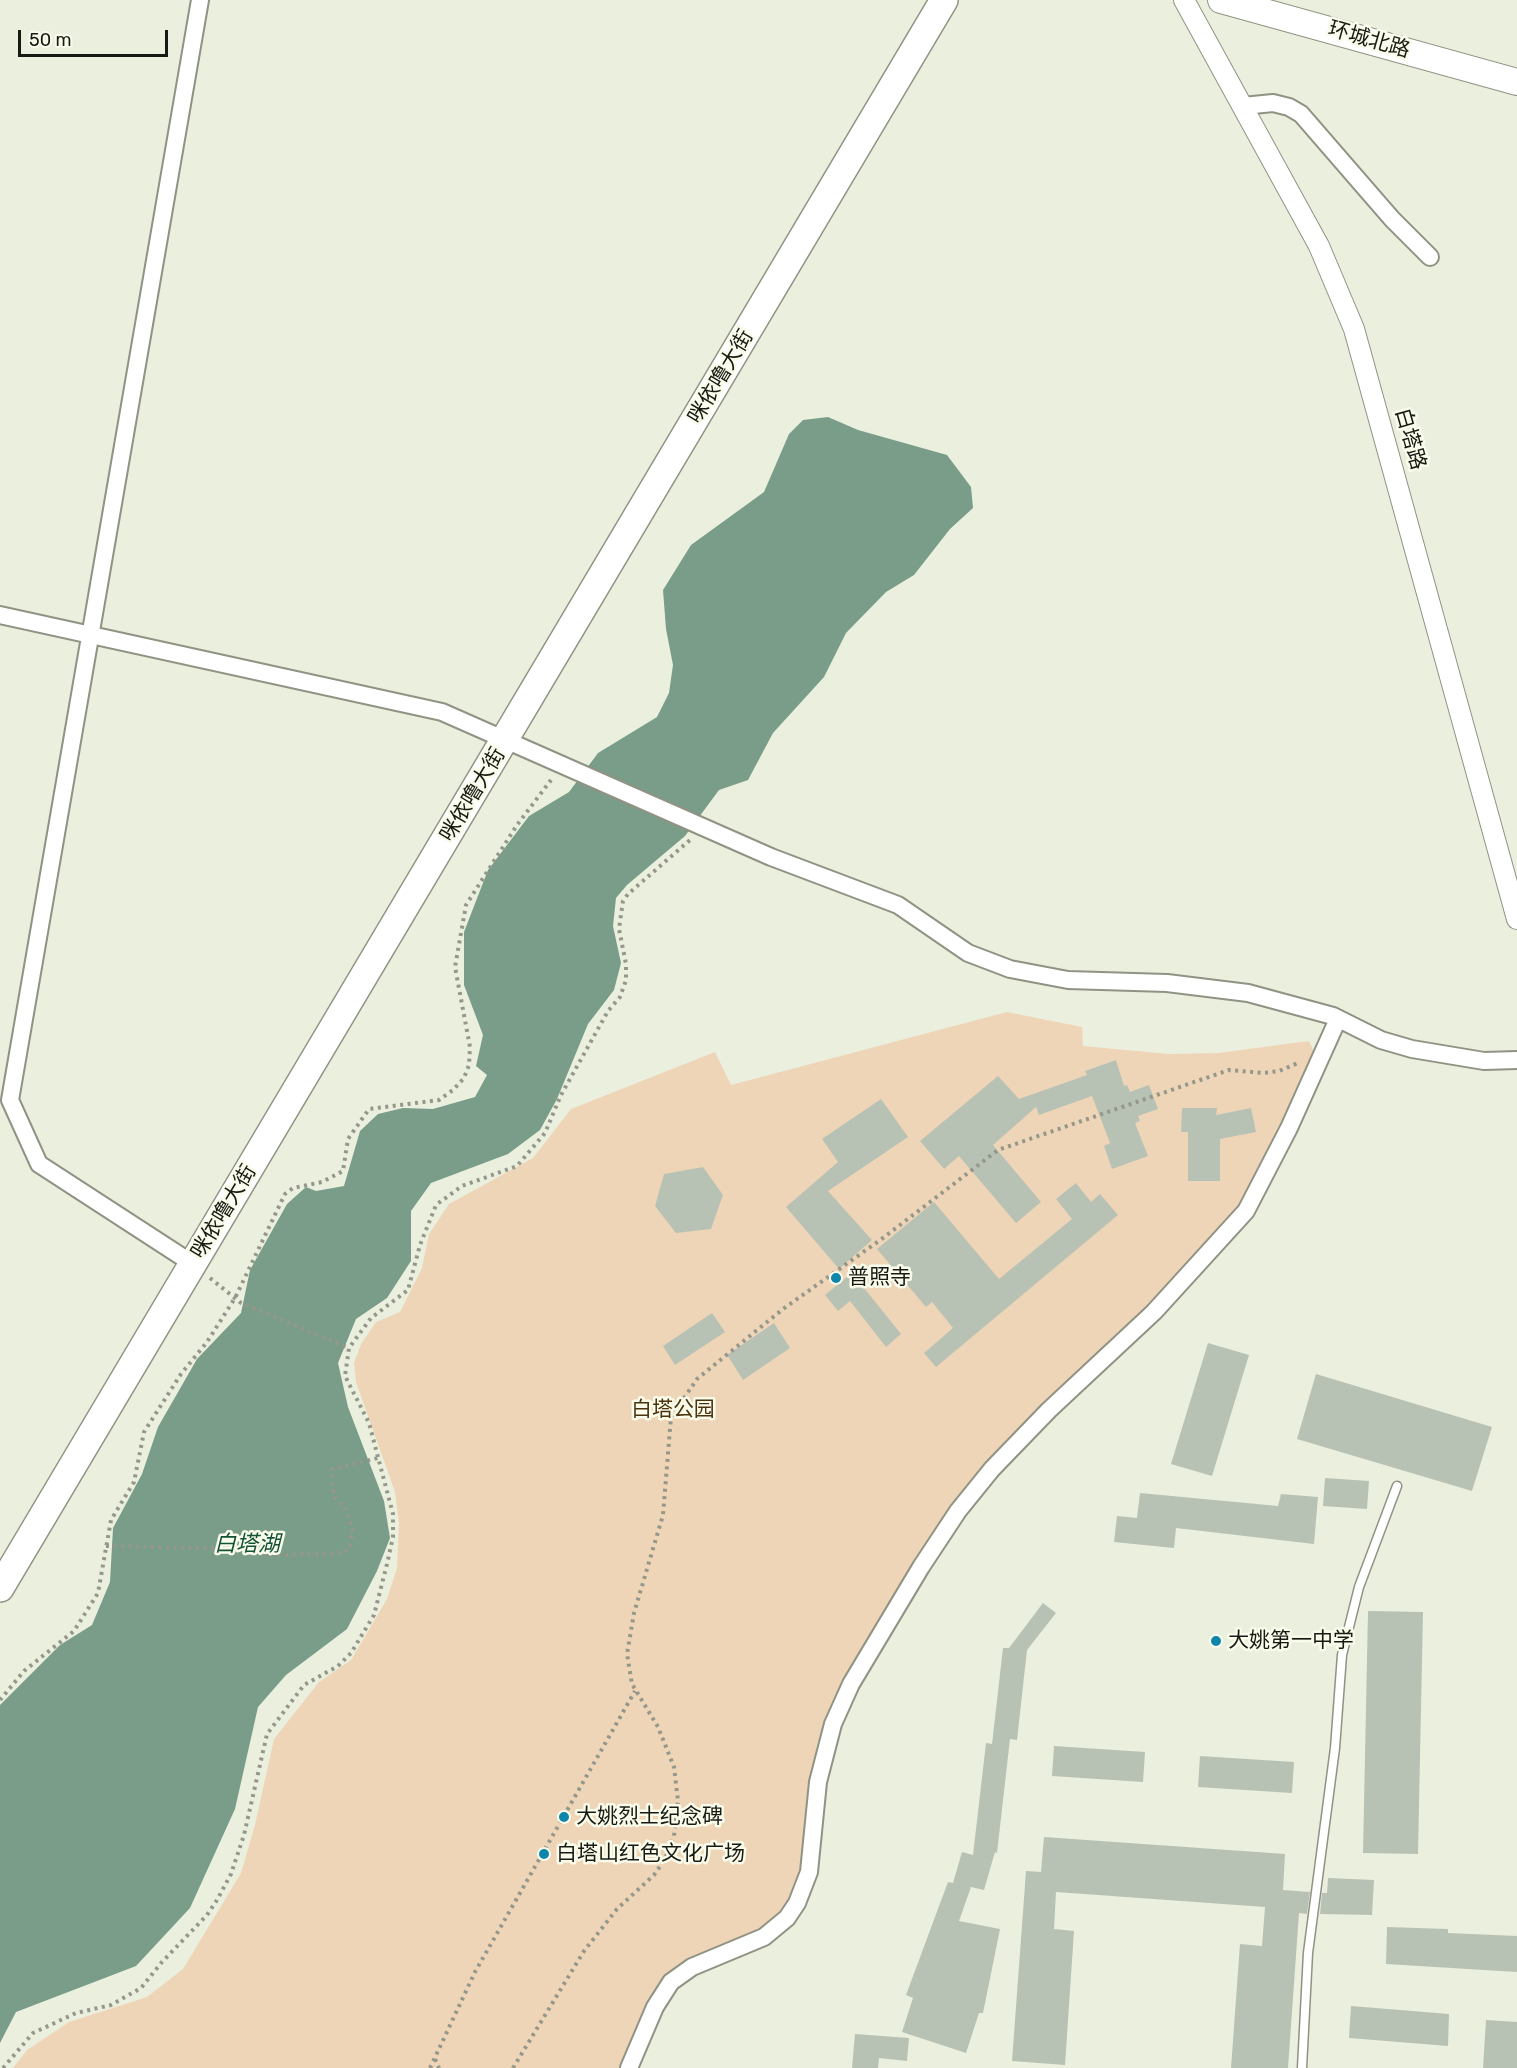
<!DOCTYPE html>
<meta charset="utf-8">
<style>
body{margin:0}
#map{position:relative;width:1517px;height:2068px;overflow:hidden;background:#ebefde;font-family:Rubik,sans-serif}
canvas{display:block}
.scale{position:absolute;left:18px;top:30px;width:150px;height:27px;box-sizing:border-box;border:3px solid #181913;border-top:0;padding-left:8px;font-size:18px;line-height:21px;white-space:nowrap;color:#181913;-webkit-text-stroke:4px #f9fceb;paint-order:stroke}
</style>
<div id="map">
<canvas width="1517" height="2068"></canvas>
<div class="scale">50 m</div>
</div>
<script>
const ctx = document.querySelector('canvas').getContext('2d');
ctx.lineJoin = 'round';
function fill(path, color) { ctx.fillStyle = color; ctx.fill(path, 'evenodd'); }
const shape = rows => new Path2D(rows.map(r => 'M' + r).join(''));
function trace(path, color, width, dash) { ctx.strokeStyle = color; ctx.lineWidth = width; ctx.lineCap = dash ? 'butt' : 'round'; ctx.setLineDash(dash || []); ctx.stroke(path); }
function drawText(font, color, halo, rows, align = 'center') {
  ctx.font = font + ' Rubik,"Noto Sans SC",sans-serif'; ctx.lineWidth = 5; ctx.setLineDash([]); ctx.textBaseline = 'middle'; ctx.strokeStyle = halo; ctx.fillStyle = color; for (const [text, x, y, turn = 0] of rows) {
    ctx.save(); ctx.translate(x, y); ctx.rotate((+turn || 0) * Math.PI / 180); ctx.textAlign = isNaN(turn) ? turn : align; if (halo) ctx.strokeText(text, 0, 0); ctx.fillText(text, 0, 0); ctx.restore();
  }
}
fill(shape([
 [1007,1012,1082,1027,1083,1046,1168,1054,1218,1053,1309,1041,1317,1058,1251,1194,1147,1311,998,1451,824,1732,807,1797,806,1856,798,1890,785,1912,737,1942,681,1967,623,2068,13,2068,27,2050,69,2022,147,1997,183,1969,241,1873,255,1825,274,1739,319,1682,351,1660,387,1599,397,1568,399,1523,395,1492,356,1382,354,1363,361,1344,376,1322,400,1312,422,1268,429,1234,449,1204,533,1158,571,1109,715,1052,731,1085]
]), '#efd5b8');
fill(shape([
 [828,417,858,430,947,455,971,487,973,508,950,529,914,575,886,592,846,633,824,677,773,733,748,780,719,790,685,836,627,885,616,898,613,926,621,963,614,990,588,1024,557,1099,540,1130,508,1154,431,1183,411,1211,411,1261,387,1298,356,1319,338,1363,348,1407,384,1501,390,1538,377,1571,347,1629,286,1675,258,1707,235,1809,190,1908,136,1966,16,2012,0,2043,0,1705,60,1645,92,1625,110,1582,113,1528,142,1474,158,1427,197,1359,241,1313,250,1270,287,1204,306,1187,316,1191,344,1186,360,1131,378,1114,403,1108,433,1109,475,1097,487,1075,476,1066,483,1035,464,985,464,932,488,870,529,816,569,792,598,753,657,717,669,693,673,665,666,629,663,590,691,545,764,492,789,434,803,420]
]), '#799d89');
fill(shape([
 [1116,1060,1124,1086,1127,1085,1130,1092,1149,1085,1158,1109,1138,1116,1140,1121,1135,1123,1148,1156,1112,1169,1104,1146,1110,1143,1092,1096,1039,1115,1036,1107,993,1145,1041,1202,1016,1223,959,1156,944,1169,920,1141,998,1076,1019,1099,1087,1075,1085,1071],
 [881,1099,908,1137,828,1191,872,1240,839,1269,786,1207,838,1162,822,1139],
 [1182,1108,1217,1108,1216,1115,1251,1108,1256,1132,1220,1139,1220,1181,1188,1181,1188,1132,1181,1132],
 [703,1167,723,1195,711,1229,676,1233,655,1206,664,1174],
 [1076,1183,1091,1202,1100,1194,1118,1215,936,1367,924,1353,953,1328,932,1302,926,1307,877,1249,934,1202,999,1279,1072,1219,1056,1199],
 [852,1273,901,1334,886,1347,850,1301,838,1311,825,1295],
 [712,1313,725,1332,675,1365,663,1346],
 [774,1323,790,1348,743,1380,727,1355],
 [1208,1343,1249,1355,1212,1476,1171,1464],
 [1316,1374,1492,1427,1472,1491,1297,1439],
 [1325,1478,1369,1481,1367,1509,1323,1506],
 [1140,1493,1278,1506,1281,1494,1318,1497,1314,1544,1176,1528,1174,1548,1114,1542,1117,1516,1137,1518],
 [1043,1603,1056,1613,1027,1650,1017,1740,1010,1739,997,1853,995,1852,984,1890,971,1887,959,1921,1000,1929,983,2013,979,2013,966,2053,902,2032,913,1998,906,1995,948,1882,953,1883,962,1852,973,1855,986,1743,992,1744,1003,1648,1009,1648],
 [1368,1611,1423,1612,1418,1854,1363,1853],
 [1054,1746,1145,1752,1143,1782,1052,1776],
 [1200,1756,1294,1762,1292,1793,1198,1787],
 [1044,1837,1285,1854,1283,1890,1310,1892,1307,1914,1299,1913,1288,2068,1231,2068,1240,1944,1262,1946,1265,1907,1056,1892,1054,1929,1074,1931,1065,2065,1012,2061,1026,1871,1041,1872],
 [1328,1878,1374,1880,1372,1915,1320,1914,1322,1893,1327,1893],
 [1387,1927,1448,1929,1448,1933,1517,1936,1517,1972,1386,1964],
 [1351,2006,1449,2014,1448,2046,1349,2038],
 [1486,2020,1517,2022,1517,2068,1483,2068],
 [855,2034,909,2038,907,2061,879,2058,878,2068,852,2068]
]), '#b8c2b4');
const service = shape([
 [1302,2068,1308,1953,1335,1748,1342,1655,1359,1587,1397,1486]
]);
const minor = shape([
 [1243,106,1273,103,1289,107,1301,114,1392,219,1430,257],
 [0,615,442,712,771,857,898,905,968,953,1010,969,1068,980,1167,983,1248,993,1333,1016,1381,1040,1412,1049,1484,1061,1517,1060],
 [193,1264,39,1164,10,1100,200,0],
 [629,2068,655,2007,671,1982,692,1967,764,1937,787,1918,797,1903,809,1872,818,1782,833,1724,851,1684,921,1567,958,1511,992,1469,1049,1410,1154,1312,1246,1211,1289,1128,1338,1019]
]);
const tertiary = shape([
 [1184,0,1319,246,1354,329,1517,919]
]);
const primary = shape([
 [1221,0,1517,82]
]);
const trunk = shape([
 [0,1588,944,0]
]);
trace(service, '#909383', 11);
trace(minor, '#909383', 20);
trace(tertiary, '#909383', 22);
trace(primary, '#909383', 28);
trace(trunk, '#909383', 30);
trace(shape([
 [210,1278,241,1303,349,1348],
 [106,1546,249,1549,270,1555,335,1554,349,1549,353,1528,345,1508,335,1498,331,1481,332,1469,378,1458],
 [0,1700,24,1671,74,1631,98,1593,111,1520,134,1482,144,1432,181,1374,207,1342,235,1298,285,1194,293,1188,322,1182,343,1171,348,1139,369,1109,439,1100,453,1090,464,1078,469,1065,470,1047,455,967,466,905,517,825,551,780],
 [435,2059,439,2068],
 [3,2068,33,2033,76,2013,111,2005,141,1988,162,1962,207,1915,217,1900,231,1874,244,1835,267,1734,304,1685,338,1666,351,1653,374,1615,387,1564,393,1537,393,1514,369,1423,345,1376,349,1348,371,1318,408,1290,420,1245,436,1205,462,1186,517,1166,545,1133,561,1095,608,1011,620,997,626,980,626,964,619,929,623,901,628,894,690,840],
 [430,2068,475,1972,635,1691],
 [513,2068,584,1951,617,1909,654,1875,665,1859,674,1836,678,1801,674,1767,658,1727,632,1684,627,1654,634,1613,663,1515,671,1417,697,1379,783,1309,883,1238,998,1150,1229,1070,1263,1073,1279,1071,1298,1063]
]), '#94978a', 4, [3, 4.5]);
trace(service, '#fff', 8);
trace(minor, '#fff', 16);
trace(tertiary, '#fff', 20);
trace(primary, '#fff', 26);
trace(trunk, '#fff', 27);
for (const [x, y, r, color] of [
 [836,1278,6,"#0e85aa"],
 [1216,1641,6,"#0e85aa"],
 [564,1817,6,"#0e85aa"],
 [544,1854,6,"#0e85aa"]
]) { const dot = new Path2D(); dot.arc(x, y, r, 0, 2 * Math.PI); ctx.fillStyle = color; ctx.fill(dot); trace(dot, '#f9fceb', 2); }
drawText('21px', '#181913', '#f9fceb', [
 ["环城北路",1369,40,16],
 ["咪依噜大街",721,377,-59],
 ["白塔路",1410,439,74],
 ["咪依噜大街",473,795,-59],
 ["咪依噜大街",224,1212,-59]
]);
drawText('21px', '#181913', '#f9fceb', [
 ["普照寺",848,1278],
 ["大姚第一中学",1228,1641],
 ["大姚烈士纪念碑",576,1817],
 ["白塔山红色文化广场",556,1854]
], 'left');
drawText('21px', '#4c320d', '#f9fceb', [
 ["白塔公园",673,1410]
]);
drawText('italic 22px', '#125237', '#f9fceb', [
 ["白塔湖",247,1545]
]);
</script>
